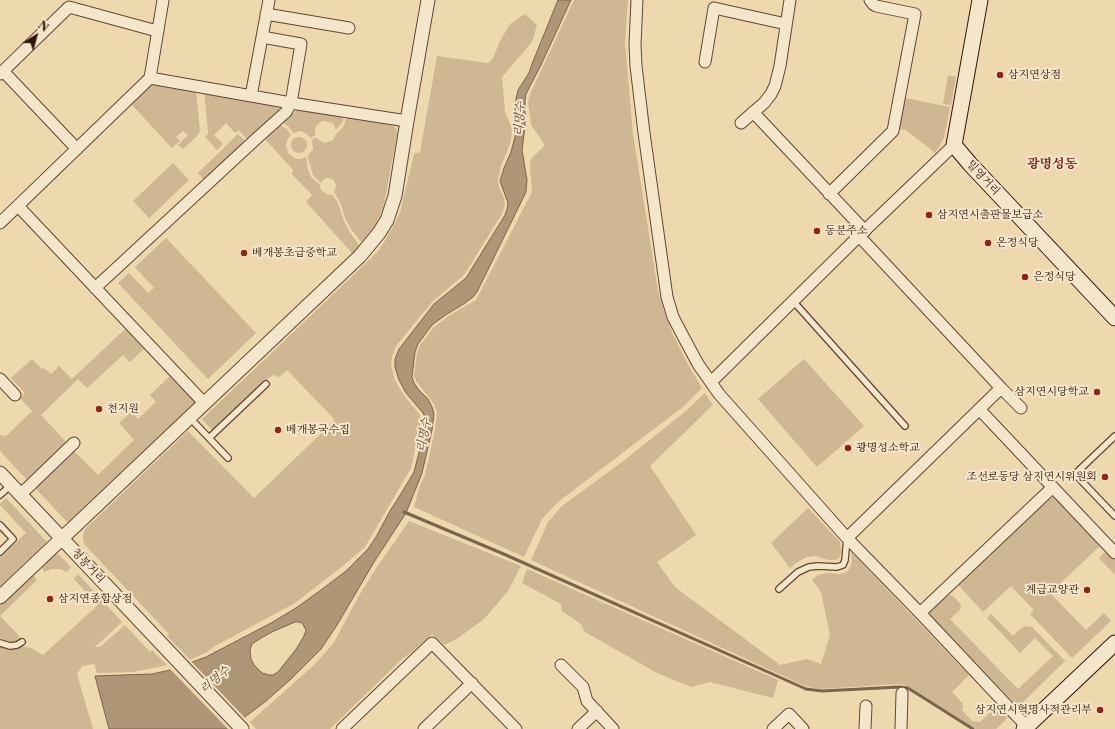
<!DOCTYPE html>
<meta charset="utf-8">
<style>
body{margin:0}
#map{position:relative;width:1115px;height:729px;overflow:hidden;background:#eed8ae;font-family:"Libre Caslon Text",serif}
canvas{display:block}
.north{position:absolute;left:16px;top:16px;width:40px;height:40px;-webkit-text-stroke:3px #f4e6ca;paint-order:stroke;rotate:37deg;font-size:11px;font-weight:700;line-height:16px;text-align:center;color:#31170a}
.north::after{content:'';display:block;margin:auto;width:14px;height:18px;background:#31170a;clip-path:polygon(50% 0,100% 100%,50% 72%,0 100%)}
</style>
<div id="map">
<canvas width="1115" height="729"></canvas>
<div class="north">N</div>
</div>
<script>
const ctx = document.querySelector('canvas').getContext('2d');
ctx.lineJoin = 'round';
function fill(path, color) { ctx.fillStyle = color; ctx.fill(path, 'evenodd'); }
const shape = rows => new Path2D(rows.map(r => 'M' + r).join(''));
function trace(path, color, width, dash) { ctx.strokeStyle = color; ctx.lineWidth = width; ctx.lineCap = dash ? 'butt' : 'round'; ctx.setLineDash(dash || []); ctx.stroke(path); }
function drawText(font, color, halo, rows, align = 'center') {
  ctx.font = font + ' "Libre Caslon Text","Noto Serif KR",serif'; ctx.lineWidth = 4; ctx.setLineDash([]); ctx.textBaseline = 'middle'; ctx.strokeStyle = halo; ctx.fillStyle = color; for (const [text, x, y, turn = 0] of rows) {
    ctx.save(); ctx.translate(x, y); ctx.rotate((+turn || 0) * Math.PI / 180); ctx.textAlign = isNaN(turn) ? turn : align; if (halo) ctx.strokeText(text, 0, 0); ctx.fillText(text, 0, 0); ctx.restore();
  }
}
fill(shape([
 [574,0,628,0,625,43,633,134,658,291,665,313,673,335,690,368,702,388,683,407,558,502,542,519,524,557,414,507,420,485,425,475,435,430,437,413,434,404,416,381,414,376,417,353,420,345,434,327,450,315,476,300,532,192,530,167,531,159,545,145,531,125,528,102,530,94],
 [525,14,537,25,532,42,502,77,505,112,511,126,512,133,510,144,501,166,498,180,499,187,504,198,505,204,504,208,502,214,464,275,432,302,396,346,392,357,391,365,395,380,403,394,420,415,421,422,411,468,365,547,343,566,295,603,215,646,207,652,190,660,167,636,169,634,84,544,83,536,85,529,188,431,254,498,335,420,287,370,279,377,274,375,270,377,212,430,202,419,367,262,379,250,386,239,400,213,414,154,420,152,437,56,488,63,493,58,500,41,510,24],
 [948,75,956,77,951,105,943,104],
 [158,83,196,90,200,131,197,136,183,149,178,145,188,135,183,131,176,137,180,141,172,148,131,104,153,84],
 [204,92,279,105,280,108,279,113,248,140,239,130,235,133,226,123,214,135,223,144,217,150,205,137,208,134,208,131],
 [905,98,950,107,944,138,935,153,906,130,899,129],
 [302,108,344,115,343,121,336,130,333,123,326,121,322,121,316,126,315,130,315,135,311,138,307,134,303,132,299,131,293,133,289,127,282,122,296,111],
 [347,117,388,123,396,128,397,134,384,204,379,217,373,229,363,242,362,243,351,229,346,220,340,202,334,192,336,186,334,180,328,178,324,179,321,183,313,175,309,161,308,156,313,149,312,140,316,137,319,140,325,143,333,140,336,134,343,127],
 [279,124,287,129,291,135,288,138,286,146,289,154,296,159,301,159,306,157,308,170,311,177,320,185,321,190,326,194,329,195,332,194,338,203,344,221,349,231,360,246,353,254,306,202,312,195,292,174,293,170,266,140,266,137],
 [238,134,246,142,205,181,198,173],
 '291 145a8 8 0 1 1 16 0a8 8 0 1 1-16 0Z',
 [173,163,189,180,149,218,133,201],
 [166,238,256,333,208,379,118,283,129,273,148,293,154,288,135,267],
 [125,329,144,349,130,362,123,355,87,388,78,379,41,415,68,444,28,481,0,451,0,435,6,436,32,411,20,398,25,393,11,378,32,359,42,369,44,368,51,374,59,366,72,379],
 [804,359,864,426,817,467,758,399],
 [170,376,196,403,69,524,35,488,74,451,98,475,134,440,119,423,131,412,138,419,156,402,150,395],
 [705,393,713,405,650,466,696,535,657,562,675,587,780,665,807,659,821,664,830,635,821,592,812,580,818,575,827,573,839,574,845,573,850,568,852,562,851,552,969,675,952,692,962,703,963,707,962,710,973,722,975,721,980,722,992,711,990,708,994,704,1007,717,1005,721,996,729,976,729,908,686,900,684,819,689,805,686,531,560,548,522,562,506,622,462,686,411],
 [1053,497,1058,500,1101,545,1050,593,1086,630,1104,613,1111,621,1072,658,1030,614,1034,610,1011,586,983,612,960,587,958,585,1049,499],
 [6,498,47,542,0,587,0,557,26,533,0,505,0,504],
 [808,508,840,542,841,551,840,557,835,560,828,560,816,556,807,557,796,563,790,568,771,543],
 [409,521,521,566,508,591,484,619,458,638,445,645,432,634,413,651,402,659,330,729,256,729,250,722,314,665,333,644,360,594,377,567],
 [1106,551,1115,560,1115,575,1099,558],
 [54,554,57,554,60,556,71,567,67,572,60,569,51,569,45,572,40,566],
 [527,569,778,680,773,698,710,682,691,687,657,673,585,632,581,624,562,611,561,604,522,583],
 [32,574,37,580,0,616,21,638,20,640,14,643,9,643,0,638,0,604],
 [78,574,122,622,94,648,101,646,125,625,150,652,152,650,167,665,149,669,132,672,97,673,94,664,82,666,77,674,93,729,0,729,0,647,8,649,25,647,31,648,43,655,98,605,74,579],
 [950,595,954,597,959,602,961,606,960,610,950,619,1018,689,1053,656,1035,638,1020,653,987,618,991,614,1013,636,1020,629,1025,626,1032,627,1065,661,1018,707,928,613,947,596]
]), '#ceb792');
const water = shape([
 [558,0,571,0,540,67,526,94,525,101,525,126,522,150,527,180,526,192,477,292,473,297,465,303,447,314,432,325,418,344,415,352,412,377,414,383,418,389,428,399,432,407,434,414,432,430,422,473,406,513,374,562,337,625,321,649,291,679,266,701,229,729,109,729,95,676,152,674,170,670,206,657,271,623,296,608,321,590,346,571,368,549,376,537,390,511,399,497,414,472,423,437,425,424,425,417,423,413,406,393,399,380,395,367,395,359,399,349,434,304,466,278,505,215,507,209,508,203,500,181,504,168,511,152,516,133,517,122,515,108,516,99,518,90,529,73,532,64,558,0],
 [295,622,299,622,302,623,306,630,304,636,297,648,278,672,273,675,269,675,262,673,254,665,251,659,250,650,252,644,261,638,274,631,295,622]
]);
fill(water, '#ae9676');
trace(water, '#7c634b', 1);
fill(shape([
 [190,660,246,719,233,729,228,729,169,668]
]), '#eed8ae');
trace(shape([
 [404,512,506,555,806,689,822,691,899,687,908,688,973,729]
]), '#7c634b', 3);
const service = shape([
 [793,301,905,426],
 [190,418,228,458],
 [1115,436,1075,474,1115,516],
 [209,438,266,384],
 [0,495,11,485],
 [0,525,13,539,0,552],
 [779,589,798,572,809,567,818,566,837,567,843,565,845,560,847,538],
 [0,643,10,646,17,645,22,642]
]);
const minor = shape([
 [637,0,635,45,636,66,644,133,667,297,673,317,684,338,698,364,719,394,847,538,920,613,1029,729],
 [266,14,349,28],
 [705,62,714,8,786,24],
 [3,71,77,149],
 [0,74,69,7,157,31],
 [150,78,291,103,407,121],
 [251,96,269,0],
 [753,112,865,231],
 [741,123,764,103,771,94,775,86,780,66,790,0],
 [829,194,893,131,915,14,876,6,873,4,870,0],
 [18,206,205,404],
 [0,223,150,78,163,0],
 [859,236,1001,388,1021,408],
 [95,288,256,139,286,112,291,103,301,44,262,37],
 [0,379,15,395],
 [711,382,859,236,954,145],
 [979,409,1115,553],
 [20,495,74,443],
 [847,538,1001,388],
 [920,613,1053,487],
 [561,665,583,687,587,701,613,729],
 [342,729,432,643,516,729],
 [424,729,472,683],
 [578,729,597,711],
 [773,729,789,714,803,729],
 [865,729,866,706],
 [901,729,902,693]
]);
const tertiary = shape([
 [0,473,242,729],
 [0,597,360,256,379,233,387,220,395,196,407,121,428,0]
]);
const secondary = shape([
 [980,0,954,145,970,164,1115,318],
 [1024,729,1115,643]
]);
trace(service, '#604733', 8);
trace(minor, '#604733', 13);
trace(tertiary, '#604733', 15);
trace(secondary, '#31170a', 17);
trace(service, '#f4e6ca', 5.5);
trace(minor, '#f4e6ca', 11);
trace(tertiary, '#f4e6ca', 13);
trace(secondary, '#f4e6ca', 15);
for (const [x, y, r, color] of [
 [1000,75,4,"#8f2418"],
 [929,215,4,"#8f2418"],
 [817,231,4,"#8f2418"],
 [988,243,4,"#8f2418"],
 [244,253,4,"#8f2418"],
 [1025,277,4,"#8f2418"],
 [1097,392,4,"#8f2418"],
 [99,409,4,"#8f2418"],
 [278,430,4,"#8f2418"],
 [848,448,4,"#8f2418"],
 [1105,477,4,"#8f2418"],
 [1087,590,4,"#8f2418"],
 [50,599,4,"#8f2418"],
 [1100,710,4,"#8f2418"]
]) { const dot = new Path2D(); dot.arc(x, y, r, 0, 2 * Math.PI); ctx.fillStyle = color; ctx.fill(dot); trace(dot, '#f4e6ca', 1.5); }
drawText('11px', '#31170a', '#f4e6ca', [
 ["삼지연상점",1008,75],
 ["삼지연시출판물보급소",937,215],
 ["동분주소",825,231],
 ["온정식당",996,243],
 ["베개봉초급중학교",252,253],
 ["은정식당",1033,277],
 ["삼지연시당학교",1089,392,"right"],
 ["천지원",107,409],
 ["베개봉국수집",286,430],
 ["광명성소학교",856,448],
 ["조선로동당 삼지연시위원회",1097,477,"right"],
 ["계급교양관",1079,590,"right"],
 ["삼지연종합상점",58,599],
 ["삼지연시혁명사적관리부",1092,710,"right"]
], 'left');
drawText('11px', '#31170a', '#f4e6ca', [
 ["밀영거리",983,178,47],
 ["청봉거리",88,566,47]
]);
drawText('italic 12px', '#634a35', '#f4e6ca', [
 ["리명수",520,119,-86],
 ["리명수",424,435,-80],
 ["리명수",215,680,-39]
]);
drawText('bold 13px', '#7a1f14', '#f4e6ca', [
 ["광명성동",1052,164]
]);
</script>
